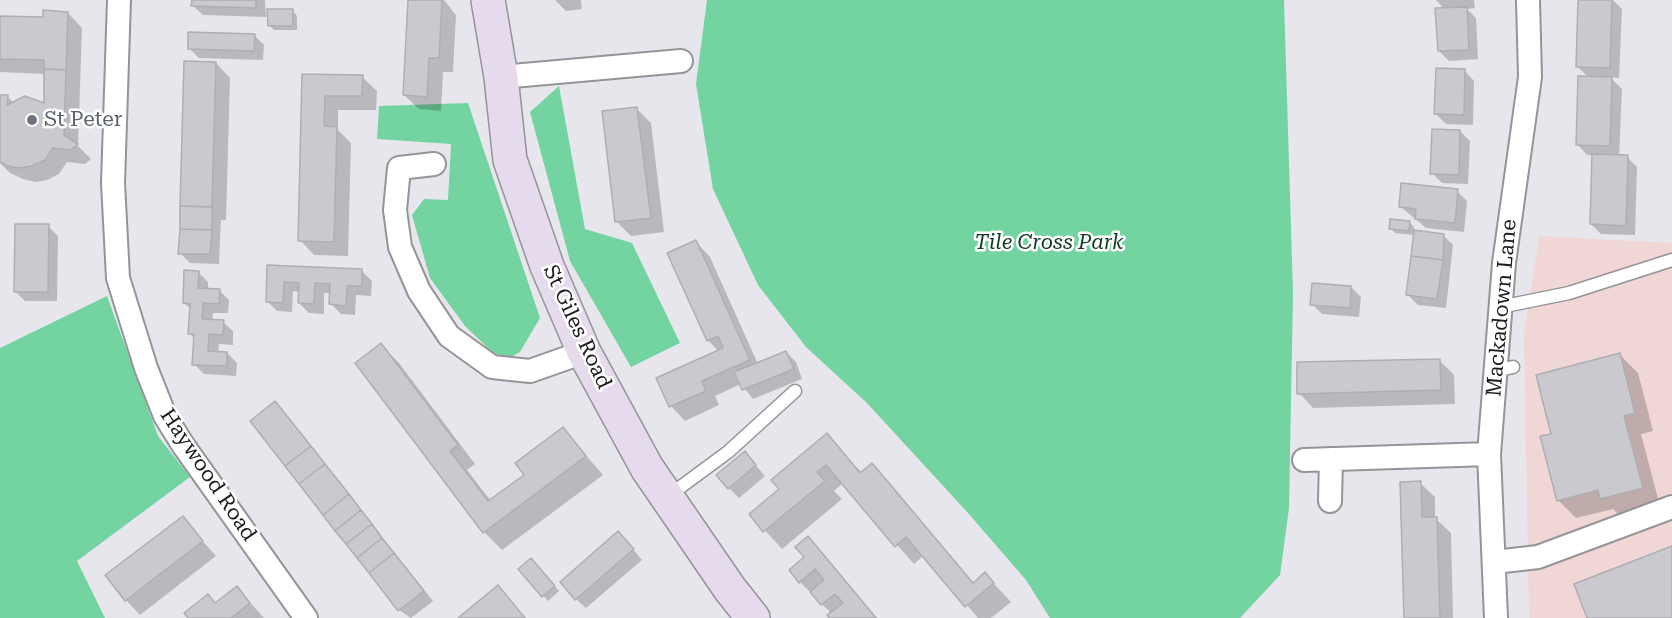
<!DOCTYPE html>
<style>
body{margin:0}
canvas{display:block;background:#e7e6ec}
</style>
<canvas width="1672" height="618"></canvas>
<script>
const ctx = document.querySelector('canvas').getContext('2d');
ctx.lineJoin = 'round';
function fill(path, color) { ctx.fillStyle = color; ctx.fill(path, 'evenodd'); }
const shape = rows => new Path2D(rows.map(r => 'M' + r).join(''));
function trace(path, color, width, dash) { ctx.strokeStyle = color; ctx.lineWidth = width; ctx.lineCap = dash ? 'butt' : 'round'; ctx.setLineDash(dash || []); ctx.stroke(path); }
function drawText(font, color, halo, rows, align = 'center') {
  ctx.font = font + ' "Roboto Serif",serif'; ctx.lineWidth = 5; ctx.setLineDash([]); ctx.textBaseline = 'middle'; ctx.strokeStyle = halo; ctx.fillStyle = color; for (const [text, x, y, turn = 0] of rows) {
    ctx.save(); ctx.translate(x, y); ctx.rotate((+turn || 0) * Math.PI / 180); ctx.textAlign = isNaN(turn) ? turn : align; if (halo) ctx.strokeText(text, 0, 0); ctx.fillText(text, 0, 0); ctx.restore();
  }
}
fill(shape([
 [1539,236,1672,243,1672,618,1529,618,1524,335]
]), '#f1d6d6');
fill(shape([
 [707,0,1284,0,1293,293,1289,508,1280,575,1240,618,1050,618,1026,580,968,513,867,403,806,347,758,285,713,189,696,84],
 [559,86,585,229,632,243,680,343,631,367,570,261,530,112],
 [468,103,540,318,520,352,508,359,492,352,465,326,430,278,412,215,424,199,448,200,451,144,377,139,379,106],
 [107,296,158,436,190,477,77,561,105,618,0,618,0,348]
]), '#73d4a1');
fill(shape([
 [193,0,265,0,266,17,203,15,193,6],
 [409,0,444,0,456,15,453,72,443,72,441,111,419,109,404,95],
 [555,0,581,0,582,9,566,11],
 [1436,0,1474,0,1475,8,1467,9,1476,18,1478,59,1449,61,1439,51,1444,9],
 [1579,0,1613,0,1622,9,1619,78,1610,77,1622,89,1619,157,1627,157,1637,167,1635,235,1601,234,1591,224,1593,155,1587,155,1578,145,1589,78,1577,66],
 [293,11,297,16,297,30,274,30,269,25],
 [68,13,82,28,78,146,91,159,85,164,67,162,59,174,47,180,35,182,23,179,10,173,0,163,0,97,7,96,14,103,45,105,46,74,0,72,0,17,45,19],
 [254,35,264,45,263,60,199,58,189,48],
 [216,63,230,78,226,220,221,220,219,264,190,263,180,253],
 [1465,71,1474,81,1473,125,1446,124,1436,114],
 [304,75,362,77,377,91,376,110,338,110,338,130,351,143,348,256,314,255,300,240],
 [636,108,651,123,664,232,631,236,617,222],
 [1460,131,1470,141,1468,184,1442,183,1432,173],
 [1457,191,1467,201,1464,232,1426,228,1401,207],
 [1409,222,1414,227,1414,231,1443,235,1453,245,1446,308,1418,305,1408,295,1415,235,1395,233,1391,228],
 [48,226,58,236,57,301,25,301,15,291],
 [696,242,710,257,758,364,786,352,796,362,802,379,753,399,741,384,715,396,719,405,685,421,671,406,719,352,708,340],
 [269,266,362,271,372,281,371,296,356,295,355,315,341,314,331,304,331,293,324,293,324,314,309,313,299,303,300,292,293,291,292,312,277,311,268,302],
 [198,272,208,282,208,290,219,290,229,300,228,313,213,313,212,321,223,322,233,331,233,345,219,344,218,353,227,353,237,363,236,376,204,374,194,364,195,339,189,333,191,309,184,303],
 [1351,287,1361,297,1359,317,1322,314,1312,304],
 [381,345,399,363,475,464,467,470,491,501,526,475,563,429,603,475,502,550,484,532],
 [1620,355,1638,373,1653,431,1641,434,1660,506,1620,516,1613,509,1576,518,1558,500,1553,435],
 [1439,360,1454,375,1455,404,1313,408,1299,393],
 [275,403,433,601,411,618,399,610],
 [827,435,862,473,872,465,890,483,974,584,985,574,1011,602,991,618,978,618,924,555,914,564,843,483,834,491,842,499,782,549,751,515,781,489],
 [745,453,765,476,739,498,729,488],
 [1420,483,1435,497,1435,518,1451,533,1453,618,1406,618],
 [182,518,216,556,140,615,126,600],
 [808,538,822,552,877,618,831,618,832,614,800,582],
 [628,543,642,560,586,608,576,599],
 [536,564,559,591,548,601,520,569],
 [237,588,264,618,190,618,216,604]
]), '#0003');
const building = shape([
 [192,0,256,0,256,8,191,6,192,0],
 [408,0,442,0,439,58,429,58,427,97,403,95,408,0],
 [1578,0,1612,0,1610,68,1576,67,1578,0],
 [1467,7,1469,50,1438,51,1435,8,1467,7],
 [267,9,293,9,293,26,268,26,267,9],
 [43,10,68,12,66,70,44,69,44,60,0,59,0,16,43,17,43,10],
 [188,32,255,34,254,51,188,49,188,32],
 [184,61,216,62,212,207,180,206,184,61],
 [1436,68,1465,69,1464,115,1434,114,1436,68],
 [44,69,66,70,64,135,78,144,71,150,53,148,45,160,32,166,19,168,7,166,0,162,0,95,8,95,7,105,25,96,44,103,44,69],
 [302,74,363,75,362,96,325,96,324,126,337,127,334,242,298,241,302,74],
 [1578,76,1612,77,1610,146,1576,145,1578,76],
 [637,107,651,218,615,222,602,111,637,107],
 [1432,129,1460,130,1459,175,1430,174,1432,129],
 [1592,154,1628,155,1626,226,1590,224,1592,154],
 [1401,183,1458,189,1455,223,1415,219,1416,209,1399,207,1401,183],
 [180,206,212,207,212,230,180,229,180,206],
 [1390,219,1410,221,1409,231,1389,229,1390,219],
 [15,224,49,224,48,292,14,292,15,224],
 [180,229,212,230,210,254,178,254,180,229],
 [1414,230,1444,234,1443,260,1411,256,1414,230],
 [696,240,750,360,702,381,706,391,669,407,656,378,723,348,718,336,707,341,667,253,696,240],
 [1411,256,1443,260,1437,299,1406,295,1411,256],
 [267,265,362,269,362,286,347,286,346,306,329,304,330,284,315,283,314,304,298,303,299,283,284,282,283,303,266,302,267,265],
 [184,270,199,271,198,288,220,289,219,304,203,303,202,319,224,320,223,335,209,334,208,351,227,352,227,366,192,365,194,334,188,334,190,304,183,303,184,270],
 [1312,283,1351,286,1350,308,1310,305,1312,283],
 [381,343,458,445,450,451,488,501,524,475,515,463,563,427,586,456,483,533,355,363,381,343],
 [786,351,794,369,742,390,734,372,786,351],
 [1620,353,1635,413,1624,416,1643,488,1600,499,1598,490,1557,501,1540,436,1551,434,1536,375,1620,353],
 [1440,359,1441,390,1297,394,1297,362,1440,359],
 [275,401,311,446,285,466,250,421,275,401],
 [827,433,860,473,872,463,973,583,985,572,994,583,965,607,906,537,895,547,826,465,817,472,825,481,763,532,749,514,779,489,771,480,827,433],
 [311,446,325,464,299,484,285,466,311,446],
 [745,451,756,465,728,489,716,475,745,451],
 [325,464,349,494,323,515,299,484,325,464],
 [1421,481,1422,517,1437,517,1440,618,1404,618,1400,482,1421,481],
 [349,494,361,510,335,531,323,515,349,494],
 [361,510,372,524,346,544,335,531,361,510],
 [183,516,203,541,125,601,105,575,183,516],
 [372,524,382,538,357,558,346,544,372,524],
 [618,531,634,549,575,600,560,582,618,531],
 [808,536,876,618,829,618,827,615,843,603,835,594,821,605,810,592,824,580,815,569,799,583,789,570,804,557,795,547,808,536],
 [382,538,394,553,369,573,357,558,382,538],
 [1672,546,1672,618,1587,618,1574,584,1672,546],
 [394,553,424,591,398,611,369,573,394,553],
 [531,558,555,586,542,597,518,569,531,558],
 [498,585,525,618,458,618,498,585],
 [237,586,250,603,231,618,188,618,184,613,208,594,215,603,237,586]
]);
fill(building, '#c9c9cf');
trace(building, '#aeaeb3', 1.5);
const lane = shape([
 [1500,307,1569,293,1672,260],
 [1495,371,1513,367],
 [667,497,728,452,795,391]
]);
const street = shape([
 [119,0,113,183,118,278,146,368,165,416,183,445,306,618],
 [501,77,681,61],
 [434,164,399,168,395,210,400,247,419,291,449,336,492,367,530,371,584,352],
 [1304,460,1489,454],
 [1330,501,1331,459],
 [1495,562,1538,557,1672,507],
 [1496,618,1489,454,1504,263,1530,77,1528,0]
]);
const secondary = shape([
 [488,0,501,77,510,160,547,266,584,352,647,468,730,589,753,618]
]);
trace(lane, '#949499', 15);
trace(street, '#949499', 26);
trace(secondary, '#949499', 36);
trace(lane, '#fff', 12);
trace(street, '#fff', 22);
trace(secondary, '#e6dbed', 33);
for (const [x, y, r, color] of [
 [32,120,6,"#6b7280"]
]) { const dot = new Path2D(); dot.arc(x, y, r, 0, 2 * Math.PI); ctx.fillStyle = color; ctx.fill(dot); trace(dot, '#fff', 2); }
drawText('21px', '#5b616d', '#fff', [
 ["St Peter",44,120]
], 'left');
drawText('italic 21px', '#113d28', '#fff', [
 ["Tile Cross Park",1049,243]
]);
drawText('21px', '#1c1c1e', '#fff', [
 ["Mackadown Lane",1502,308,-85],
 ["St Giles Road",577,327,65],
 ["Haywood Road",208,475,56]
]);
</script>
